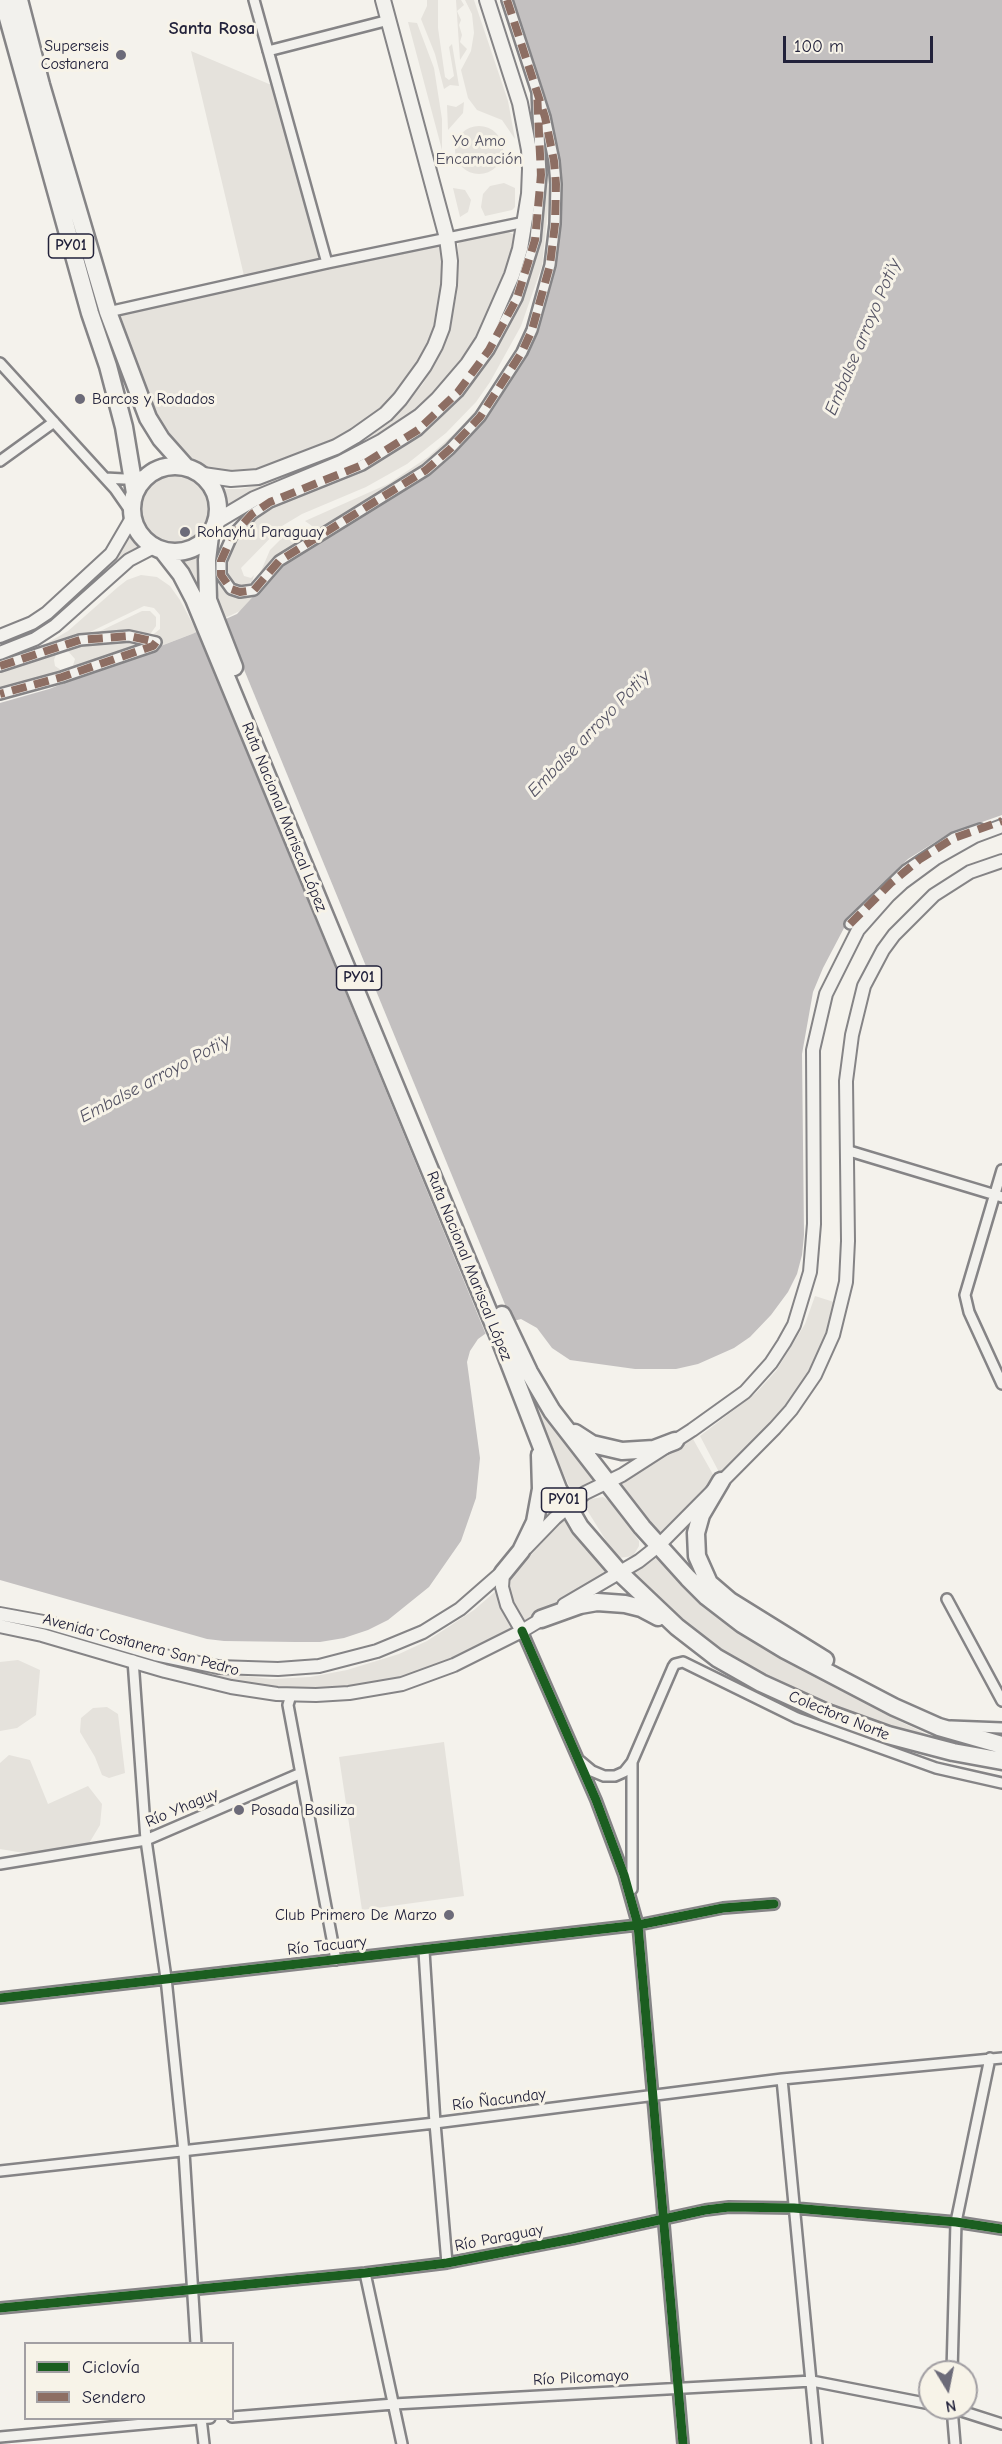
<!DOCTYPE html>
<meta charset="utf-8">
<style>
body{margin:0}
#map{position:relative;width:1002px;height:2444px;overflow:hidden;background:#f4f2ec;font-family:"Comic Neue",sans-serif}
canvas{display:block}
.legend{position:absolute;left:24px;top:2342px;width:210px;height:78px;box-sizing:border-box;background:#f7f3e8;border:2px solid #a29fa3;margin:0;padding:8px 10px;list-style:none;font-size:18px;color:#22223b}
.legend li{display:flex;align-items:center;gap:12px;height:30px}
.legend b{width:30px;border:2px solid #a29fa3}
.north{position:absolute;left:918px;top:2360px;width:60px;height:60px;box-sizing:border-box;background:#f7f3e8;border:2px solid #a29fa3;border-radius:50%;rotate:170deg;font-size:16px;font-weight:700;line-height:24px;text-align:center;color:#22223b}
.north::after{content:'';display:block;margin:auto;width:21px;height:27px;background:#6c6b79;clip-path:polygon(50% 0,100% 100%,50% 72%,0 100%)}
.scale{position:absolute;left:783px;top:36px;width:150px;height:27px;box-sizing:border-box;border:3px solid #22223b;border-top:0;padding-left:8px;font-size:18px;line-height:21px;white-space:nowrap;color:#22223b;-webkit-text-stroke:4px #f7f3e8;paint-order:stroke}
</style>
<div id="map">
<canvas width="1002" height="2444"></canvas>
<ul class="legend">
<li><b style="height:8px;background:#1b5e20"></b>Ciclovía</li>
<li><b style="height:8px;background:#8d6e63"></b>Sendero</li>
</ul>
<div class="north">N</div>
<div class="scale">100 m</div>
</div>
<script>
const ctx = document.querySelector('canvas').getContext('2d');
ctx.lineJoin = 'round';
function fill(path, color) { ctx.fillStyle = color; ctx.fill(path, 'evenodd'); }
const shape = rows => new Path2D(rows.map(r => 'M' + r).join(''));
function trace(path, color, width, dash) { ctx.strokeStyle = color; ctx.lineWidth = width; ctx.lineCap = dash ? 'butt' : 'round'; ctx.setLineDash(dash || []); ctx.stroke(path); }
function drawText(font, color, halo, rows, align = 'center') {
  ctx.font = font + ' "Comic Neue",sans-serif'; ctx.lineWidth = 6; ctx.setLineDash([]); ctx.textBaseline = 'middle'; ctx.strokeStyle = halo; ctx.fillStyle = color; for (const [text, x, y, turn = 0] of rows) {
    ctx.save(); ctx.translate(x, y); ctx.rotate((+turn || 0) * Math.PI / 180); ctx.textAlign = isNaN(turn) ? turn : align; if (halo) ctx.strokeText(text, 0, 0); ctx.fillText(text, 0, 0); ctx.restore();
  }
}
fill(shape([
 [427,0,438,0,438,28,445,77,449,80,454,76,449,47,452,44,459,86,450,85,444,89,435,54,421,19,427,6],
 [456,0,461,0,464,5,457,11,461,20,459,25,462,35,460,42,467,49,460,60],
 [465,0,474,0,508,101,515,139,502,120,477,110,468,98,461,70,471,51,474,33,472,14],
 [408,22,417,23,434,68,442,119,442,150],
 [191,51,269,84,277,84,327,263,245,280],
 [464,102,463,113,448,130,447,105,456,107],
 [542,114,549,169,549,199,542,266,521,326,490,382,476,402,446,433,407,464,366,487,302,514,282,526,241,568,244,576,251,578,254,575,252,582,240,586,231,585,224,573,226,555,235,537,262,510,348,474,451,403,528,278],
 '455 150a24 24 0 1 1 48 0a24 24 0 1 1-48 0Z',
 [504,183,515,188,515,207,512,210,485,216,481,207,483,194,490,186],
 [453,188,465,190,471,200,468,212,460,217],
 [506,231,515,235,516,249,483,329,466,356,425,402,390,430,346,454,259,489,236,501,228,508,221,489,240,489,259,485,348,448,375,432,397,414,423,384,445,343,457,294,458,244,463,240],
 [447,238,442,328,386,414,279,471,203,475,185,466,173,451,108,312],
 [535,318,526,337,478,416,436,459,314,536,312,526,305,521,388,484,428,457,455,433,481,405,505,370],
 '138 509a37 37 0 1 1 74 0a37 37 0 1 1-74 0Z',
 [291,529,293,539,301,544,255,585,270,550],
 [129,534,141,548,76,604,37,633,0,648,0,639,13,635],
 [202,548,205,601,174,556,187,555],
 [141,575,157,577,170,586,180,600,197,632,158,647,158,638,150,637,160,629,160,615,154,608,144,606,86,634,25,656,68,631,118,587,127,580],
 [220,576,241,596,258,593,242,610,223,619,218,595],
 [142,611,150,611,156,617,156,626,151,633,92,635],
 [126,639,148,643,72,669,75,659,67,650,105,640],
 [56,654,54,660,55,666,64,672,0,691,0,673],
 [815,1296,837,1303,828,1337,809,1376,776,1421,720,1474,700,1436,756,1393,776,1371,805,1324],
 [533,1398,593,1480,572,1492,559,1464],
 [693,1439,715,1478,656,1541,614,1483],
 [603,1497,609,1501,639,1541,639,1546,633,1556,619,1558,615,1555,587,1510,586,1503,591,1499],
 [568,1514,612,1574,525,1623,508,1591,508,1578],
 [656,1558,691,1593,741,1632,787,1662,837,1686,899,1721,933,1737,894,1727,828,1704,772,1679,720,1648,665,1609,628,1575,640,1570],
 [496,1591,512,1628,458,1657,392,1681,336,1690,287,1689,212,1678,213,1673,272,1679,310,1677,347,1670,399,1654,427,1641,474,1610],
 [18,1660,40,1670,36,1715,17,1728,0,1731,0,1662],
 [107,1707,118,1714,125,1773,109,1778,102,1775,95,1757,80,1732,81,1718,93,1708],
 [444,1742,464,1896,362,1910,339,1757],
 [9,1755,30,1760,48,1804,88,1786,102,1804,100,1825,88,1845,65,1851,40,1853,18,1852,0,1849,0,1763]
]), '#e5e2dc');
fill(shape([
 [512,0,1002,0,1002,815,948,834,908,859,873,892,857,911,844,928,823,968,813,992,802,1054,804,1235,802,1255,797,1274,788,1292,771,1315,750,1337,734,1348,698,1364,676,1369,635,1369,570,1360,552,1348,537,1328,521,1319,510,1322,485,1334,478,1339,470,1351,467,1362,480,1458,476,1498,461,1541,429,1587,388,1620,368,1630,344,1638,320,1642,295,1642,224,1641,207,1639,0,1580,0,703,49,689,192,634,237,614,285,562,407,486,483,418,501,393,522,359,554,266,560,215,560,174,553,125,546,98]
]), '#c3c0c0');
fill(shape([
 [222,616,513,1324,487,1337,196,629]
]), '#f4f2ec');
const street = shape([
 [254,0,327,263],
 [507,0,537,92,545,117,554,161,556,184,555,224,550,265,532,330,522,352,480,417,450,449,426,470,279,561,254,590,240,592,231,589,221,575,221,561,232,536,252,514,270,502,362,465,418,430,458,392,489,350,517,298,535,240,541,175,537,92],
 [268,51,389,20],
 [108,312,327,263,525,222],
 [0,363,115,489,131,512],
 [0,461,54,422],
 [105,478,124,479,147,475],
 [0,666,80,640,129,636,156,642,153,646,62,677,0,694],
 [850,924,906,870,954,838,980,829],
 [846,1150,1002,1197],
 [1002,1170,965,1295,969,1312,1002,1384],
 [947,1599,1002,1701],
 [522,1631,596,1800,624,1875,638,1925,683,2444],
 [133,1660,146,1840,166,1978,184,2152,196,2344],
 [291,1695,288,1705,336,1960],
 [951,1726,1002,1728],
 [580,1761,592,1771,604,1776,615,1776,624,1772,632,1762,673,1667,675,1664,683,1662,797,1718,936,1768,1002,1783],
 [0,1864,146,1840,299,1774],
 [632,1889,632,1762],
 [424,1951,435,2123,447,2263],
 [0,1998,638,1925,723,1908,774,1904],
 [782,2079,817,2444],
 [0,2171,435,2123,782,2079,1002,2058],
 [365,2273,402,2444],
 [0,2308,365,2273,447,2263,572,2239,705,2210,729,2207,794,2208,956,2222,1002,2229],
 [952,2372,956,2222,990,2058],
 [952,2408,1002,2424],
 [952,2408,955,2444],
 [232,2417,394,2404,812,2381,930,2404],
 [201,2418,204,2444],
 [0,2437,210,2418]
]);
const secondary = shape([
 [0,636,32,623,47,613,111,554,132,518],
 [0,653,35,639,55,626,129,560,154,547],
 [526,1548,555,1518,585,1493,622,1475,692,1430,745,1392,771,1363,784,1343,794,1325,810,1272,814,1224,813,1050,826,994,858,930,889,895,902,883,936,858,975,836,1002,826],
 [503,1573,502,1587,507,1605,522,1631],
 [564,1605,639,1561,658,1546,775,1428,791,1410,815,1375,833,1335,846,1282,848,1241,846,1081,852,1035,864,986,883,950,894,935,934,895,970,872,1002,861],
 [0,1614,49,1623,155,1654,218,1667,278,1669,319,1666,377,1651,423,1632,460,1609,508,1567],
 [0,1626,42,1635,165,1671,231,1687,277,1694,316,1695,349,1693,402,1684,454,1665,522,1631,547,1616]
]);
const primary = shape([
 [203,475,231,479,258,477,336,447,355,436,386,414,400,399,424,366,435,346,442,328,449,285,450,261,447,238,383,0],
 [217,521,254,499,341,463,381,442,420,416,438,399,468,364,483,341,512,275,520,249,529,194,530,169,529,150,520,103,487,0]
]);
const highway = shape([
 [3,0,90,313,108,366,124,427,135,493],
 [19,0,41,85,108,312,148,418,161,439,185,466],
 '132 509a43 43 0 1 1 86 0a43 43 0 1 1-86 0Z',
 [210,536,207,560,208,600,234,667],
 [163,551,181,574,194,599,501,1342,558,1489,580,1527,619,1572,677,1627,717,1658,761,1683,827,1713,888,1735,953,1752,1002,1761],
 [502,1315,529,1372,552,1411,642,1527,688,1578,707,1597,742,1624,785,1650,894,1707,939,1727,1002,1745],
 [575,1433,592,1444,622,1451,654,1449,675,1441],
 [721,1481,701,1515,696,1533,697,1556,709,1583,730,1601,825,1660],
 [503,1573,521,1551,535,1522,541,1489,540,1455],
 [541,1619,580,1605,597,1602,625,1604,641,1608,658,1617]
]);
trace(street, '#858486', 14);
trace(secondary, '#858486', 16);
trace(primary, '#858486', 18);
trace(highway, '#858486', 21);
trace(street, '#f2f1ed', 9);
trace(secondary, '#f2f1ed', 12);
trace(primary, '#f2f1ed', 14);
trace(highway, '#f2f1ed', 16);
trace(shape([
 [507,0,537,92,545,117,554,161,556,184,555,224,550,265,532,330,522,352,480,417,450,449,426,470,279,561,254,590,240,592,231,589,221,575,221,561,232,536,252,514,270,502,362,465,418,430,458,392,489,350,517,298,535,240,541,175,537,92],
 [0,666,80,640,129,636,156,642,153,646,62,677,0,694],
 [850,924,891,883,920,859,954,838,1002,821]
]), '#8d6e63', 8, [15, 8]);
trace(shape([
 [522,1631,596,1800,624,1875,638,1925,683,2444],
 [0,1998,638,1925,723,1908,774,1904],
 [0,2308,365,2273,447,2263,572,2239,705,2210,729,2207,794,2208,956,2222,1002,2229]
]), '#1b5e20', 9);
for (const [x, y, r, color] of [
 [121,55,6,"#6c6b79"],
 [80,399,6,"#6c6b79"],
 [185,532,6,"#6c6b79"],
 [239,1810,6,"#6c6b79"],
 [449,1915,6,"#6c6b79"]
]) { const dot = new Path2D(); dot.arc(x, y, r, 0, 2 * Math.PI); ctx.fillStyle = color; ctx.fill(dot); trace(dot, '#f7f3e8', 2); }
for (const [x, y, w] of [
 [71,246,45],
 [359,978,45],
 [564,1500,45]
]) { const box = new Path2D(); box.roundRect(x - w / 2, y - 12, w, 24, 4.5); ctx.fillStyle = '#f7f3e8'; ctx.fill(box); trace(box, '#22223b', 1.5); }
drawText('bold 15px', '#22223b', null, [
 ["PY01",71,246],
 ["PY01",359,978],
 ["PY01",564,1500]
]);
drawText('16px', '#22223b', '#f7f3e8', [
 ["Superseis",109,46,"right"],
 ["Costanera",109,64,"right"],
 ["Barcos y Rodados",92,399],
 ["Rohayhú Paraguay",197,532],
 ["Posada Basiliza",251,1810],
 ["Club Primero De Marzo",437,1915,"right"]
], 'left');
drawText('16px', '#504f60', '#f7f3e8', [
 ["Yo Amo",479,141],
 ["Encarnación",479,159]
]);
drawText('16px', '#22223b', '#f7f3e8', [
 ["Ruta Nacional Mariscal López",284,817,68],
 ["Ruta Nacional Mariscal López",469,1266,68],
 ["Avenida Costanera San Pedro",141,1645,15],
 ["Colectora Norte",839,1716,22],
 ["Río Yhaguy",182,1808,-23],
 ["Río Tacuary",327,1946,-6],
 ["Río Ñacunday",499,2100,-7],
 ["Río Paraguay",499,2238,-11],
 ["Río Pilcomayo",581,2378,-3]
]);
drawText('bold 18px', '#22223b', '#f7f3e8', [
 ["Santa Rosa",212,29]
]);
drawText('italic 18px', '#535263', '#f7f3e8', [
 ["Embalse arroyo Poti'y",863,337,-67],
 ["Embalse arroyo Poti'y",589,734,-46],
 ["Embalse arroyo Poti'y",155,1079,-28]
]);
</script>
